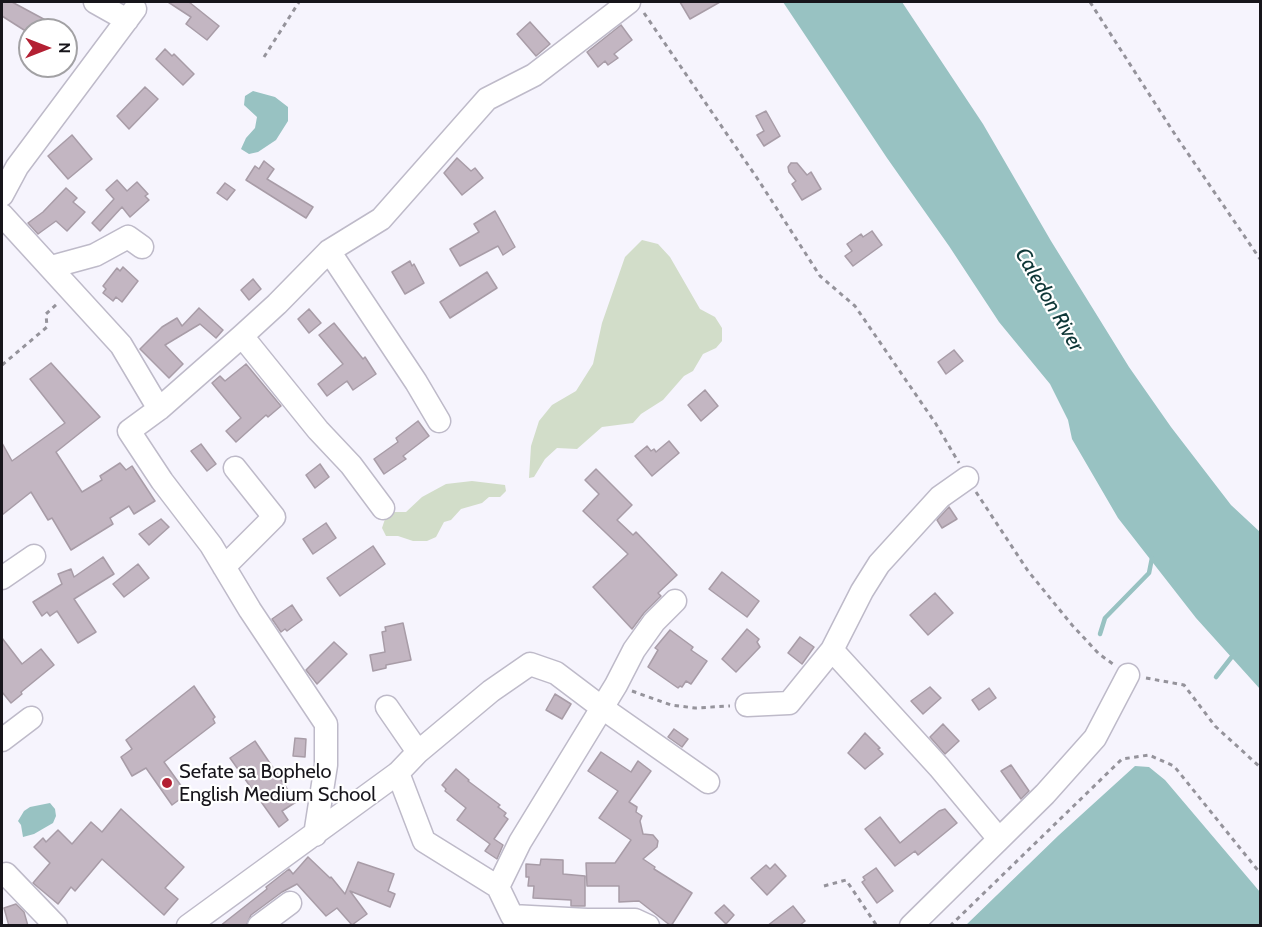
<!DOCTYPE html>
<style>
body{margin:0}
#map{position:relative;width:1262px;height:927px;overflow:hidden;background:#f6f4fd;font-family:Cabin,sans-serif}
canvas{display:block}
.frame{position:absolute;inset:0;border:3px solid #17151b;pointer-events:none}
.north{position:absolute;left:18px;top:18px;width:60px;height:60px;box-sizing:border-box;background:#fff;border:2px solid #a2a1a4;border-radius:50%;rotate:90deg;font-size:16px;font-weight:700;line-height:24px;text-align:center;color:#17151b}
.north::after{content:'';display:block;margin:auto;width:21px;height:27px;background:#b32033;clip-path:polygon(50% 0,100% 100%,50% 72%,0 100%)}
</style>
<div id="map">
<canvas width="1262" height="927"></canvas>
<div class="frame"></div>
<div class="north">N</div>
</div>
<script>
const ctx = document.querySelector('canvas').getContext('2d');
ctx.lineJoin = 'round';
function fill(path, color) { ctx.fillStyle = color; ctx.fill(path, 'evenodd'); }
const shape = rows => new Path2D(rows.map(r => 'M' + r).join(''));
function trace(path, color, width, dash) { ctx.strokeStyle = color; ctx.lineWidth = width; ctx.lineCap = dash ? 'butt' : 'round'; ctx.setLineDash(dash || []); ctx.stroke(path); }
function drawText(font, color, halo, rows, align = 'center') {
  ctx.font = font + ' Cabin,sans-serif'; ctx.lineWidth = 4.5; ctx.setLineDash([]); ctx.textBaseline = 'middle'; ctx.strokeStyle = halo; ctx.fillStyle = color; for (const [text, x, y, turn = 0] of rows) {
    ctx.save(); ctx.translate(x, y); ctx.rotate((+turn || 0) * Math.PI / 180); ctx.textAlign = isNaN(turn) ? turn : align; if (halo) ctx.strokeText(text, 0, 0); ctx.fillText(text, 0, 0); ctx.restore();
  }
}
fill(shape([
 [642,240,658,244,670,257,700,309,715,317,722,328,722,341,716,348,703,354,693,371,684,376,663,400,641,414,633,423,602,427,577,449,557,448,545,459,534,477,529,478,531,446,539,421,552,405,576,391,593,364,602,323,625,257],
 [472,481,505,485,506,491,500,497,489,497,482,503,461,509,451,520,444,522,436,537,427,541,413,541,398,536,386,536,382,528,385,519,394,512,406,512,422,497,446,484]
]), '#d2ddc9');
fill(shape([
 [783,2,902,2,983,124,1051,241,1129,367,1171,427,1231,505,1260,532,1260,689,1196,618,1118,518,1072,439,1068,420,1050,384,999,322,949,246,887,158],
 [253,91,275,97,288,107,288,121,276,140,258,152,249,154,241,149,246,138,255,128,257,117,244,105,245,96],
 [1135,766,1149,767,1165,780,1260,892,1260,925,966,925,1059,835],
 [50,803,55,809,56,816,53,823,34,834,23,837,21,825,18,821,24,811,30,807]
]), '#98c2c2');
trace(shape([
 [1100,634,1105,618,1149,573,1152,558],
 [1216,677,1234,654]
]), '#98c2c2', 4.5);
const building = shape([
 [2,2,12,2,64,30,24,30,2,16,2,2],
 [168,2,189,2,219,26,207,40,186,24,191,17,168,2],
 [680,2,720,2,690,19,680,2],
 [530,22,550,44,536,56,517,34,530,22],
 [621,25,632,40,614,54,618,58,608,65,605,61,598,67,587,52,621,25],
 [165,49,172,56,174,54,194,74,183,85,156,59,165,49],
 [145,87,158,99,129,129,117,116,145,87],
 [766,111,780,136,764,146,757,135,764,131,756,116,766,111],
 [72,135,92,159,68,179,48,156,72,135],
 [457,158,471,171,475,168,483,178,462,195,444,173,457,158],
 [264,161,274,169,267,179,313,207,306,218,246,180,255,166,259,169,264,161],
 [791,163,797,163,807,175,811,172,821,189,802,200,792,184,796,181,789,172,788,167,791,163],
 [117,180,127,191,137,182,148,194,145,196,149,200,130,217,122,207,100,231,92,223,114,199,106,190,117,180],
 [225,183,235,190,227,200,217,193,225,183],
 [66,188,77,198,73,202,85,212,67,231,56,221,38,234,28,223,43,212,66,188],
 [495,211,515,247,503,255,498,246,460,266,450,249,479,232,474,224,495,211],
 [872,231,882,245,853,266,845,256,852,251,847,244,861,234,863,237,872,231],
 [410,261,412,266,414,264,424,283,405,294,392,272,410,261],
 [123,267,138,281,122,302,116,297,113,301,103,293,106,289,103,286,117,268,120,271,123,267],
 [487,272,497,288,450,318,440,302,487,272],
 [253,279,261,289,249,300,241,290,253,279],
 [199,308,223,330,216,338,200,324,165,345,183,364,169,378,140,349,162,327,177,318,182,326,199,308],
 [309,309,321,323,309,333,298,319,309,309],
 [334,323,363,359,365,357,376,374,353,390,347,381,327,396,318,384,343,364,319,335,334,323],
 [954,350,963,361,946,374,938,362,954,350],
 [51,363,100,417,56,452,82,492,102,480,100,476,120,463,126,470,132,466,155,501,134,514,129,506,110,518,113,524,71,550,52,518,48,520,31,492,2,515,2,443,12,461,65,423,30,379,51,363],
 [246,364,281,406,268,417,266,415,236,442,226,431,241,418,212,383,220,376,225,381,246,364],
 [705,390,718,406,701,421,688,405,705,390],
 [418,421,429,436,403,456,406,459,384,474,374,459,398,442,396,438,418,421],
 [669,441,679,453,652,476,635,456,647,446,651,451,654,449,656,452,669,441],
 [201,444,216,464,207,471,191,451,201,444],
 [320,464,329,477,315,488,306,475,320,464],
 [596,469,632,505,617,520,633,535,636,532,677,575,658,593,661,596,644,613,632,629,593,587,628,554,583,511,599,494,585,480,596,469],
 [949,507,957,519,942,528,937,520,949,507],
 [161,519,169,527,149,545,139,534,161,519],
 [326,523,336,538,313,554,303,539,326,523],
 [373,546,385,564,340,596,327,578,373,546],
 [103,557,114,574,74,599,96,632,78,643,57,611,50,616,47,612,42,616,33,602,62,584,58,574,71,569,74,577,103,557],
 [138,564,149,578,124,597,113,584,138,564],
 [722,572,759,601,747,617,709,589,722,572],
 [935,593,953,613,928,635,910,615,935,593],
 [292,605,302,620,287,631,285,629,281,632,272,619,292,605],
 [403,623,411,660,386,665,386,668,373,671,370,655,385,652,382,632,386,631,385,627,403,623],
 [747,629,759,639,757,642,760,647,736,672,722,659,747,629],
 [670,630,693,647,691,650,707,661,691,684,686,681,682,687,680,686,678,688,648,667,658,650,655,648,670,630],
 [800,637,814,647,802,664,788,653,800,637],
 [2,638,22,664,41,649,54,665,21,692,22,694,11,703,2,692,2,638],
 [334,642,347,654,317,684,306,670,334,642],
 [194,686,215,717,213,719,215,723,164,762,187,794,172,805,146,768,132,776,121,757,132,749,126,740,194,686],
 [930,687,941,698,923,714,911,701,930,687],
 [989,688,996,698,979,710,972,700,989,688],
 [555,694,571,704,562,719,546,710,555,694],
 [943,724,959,741,945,754,930,737,943,724],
 [674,729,688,739,682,747,668,737,674,729],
 [865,733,880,748,878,749,883,754,865,769,848,753,865,733],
 [295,738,306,739,305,757,293,756,295,738],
 [255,741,296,802,282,811,288,820,279,827,230,758,255,741],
 [601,752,631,772,638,761,651,771,629,802,637,807,636,812,642,816,640,821,643,834,653,835,658,841,657,847,643,859,655,867,654,869,692,893,671,926,639,901,619,902,619,886,587,886,586,863,615,863,631,840,599,818,618,791,588,771,601,752],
 [1011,765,1029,791,1021,799,1001,771,1011,765],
 [456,769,469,780,468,781,500,805,498,807,506,813,504,816,508,819,494,839,503,845,497,859,485,851,490,844,457,820,466,808,445,791,446,789,442,785,456,769],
 [121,809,184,867,165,888,178,899,164,915,102,859,75,891,71,887,58,904,33,883,50,863,34,847,43,838,46,842,58,830,72,844,91,822,102,832,121,809],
 [945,809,957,823,918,855,915,851,895,866,865,829,880,817,900,843,939,811,945,809],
 [308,857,330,878,331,877,345,894,358,862,394,874,388,891,395,894,390,907,350,891,367,914,352,925,337,908,326,916,297,884,282,892,251,915,246,926,220,926,267,889,266,887,289,869,293,874,308,857],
 [541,859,563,860,563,874,585,876,585,906,571,906,571,900,533,898,534,886,528,886,529,877,526,877,526,864,540,865,541,859],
 [775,864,786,876,767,895,751,878,766,865,770,869,775,864],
 [876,868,893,891,877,903,862,882,865,880,863,877,876,868],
 [16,904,24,912,28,926,9,926,4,908,16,904],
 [724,905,734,915,726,924,715,913,724,905],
 [793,906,805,921,799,926,767,926,793,906]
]);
fill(building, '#c3b6c2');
trace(building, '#a89ca7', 1.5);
const minor = shape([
 [95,2,127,20],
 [2,195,17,167,135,9],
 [2,215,121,345,159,409],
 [329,251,416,382,439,421],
 [51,267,95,255,128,237,142,247],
 [242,336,318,430,351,465,383,508],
 [224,567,274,517,235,468],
 [2,578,34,556],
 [832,650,939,767,999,839],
 [747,705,789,703,832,650,862,591,879,564,940,497,967,478],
 [387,707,418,752],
 [2,740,31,718],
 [398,773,424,841,498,887,512,916,587,920,635,920,648,926],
 [315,835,326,765,326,724,250,610,211,545,162,481,129,431,159,409,242,336,277,304,329,251,381,219,487,99,534,75,629,2],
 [6,874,56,926],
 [498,887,520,842,616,685,634,650,654,622,675,601],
 [188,926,398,773,418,752,491,691,530,664,556,673,601,707,708,782],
 [259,926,290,903],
 [911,926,1045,794,1095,738,1128,675]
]);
trace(minor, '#bebac9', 25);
trace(shape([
 [1090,2,1176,136,1260,259],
 [644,13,759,181,820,276,855,306,936,424,959,463],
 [264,57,299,2],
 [2,365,47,327,46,314,59,302],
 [976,492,1028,571,1072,625,1099,654,1113,664],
 [1146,678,1184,685,1215,726,1260,767],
 [632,691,671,705,695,708,730,706],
 [824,886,846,880,877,926],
 [950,926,1122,759,1149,755,1174,766,1260,873]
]), '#95939b', 3, [4.5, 4.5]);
trace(minor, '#fff', 22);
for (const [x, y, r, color] of [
 [167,783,6,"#b32033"]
]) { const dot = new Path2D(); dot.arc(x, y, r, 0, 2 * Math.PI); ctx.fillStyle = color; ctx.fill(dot); trace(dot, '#fff', 2); }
drawText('20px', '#17151b', '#fff', [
 ["Sefate sa Bophelo",179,772],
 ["English Medium School",179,795]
], 'left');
drawText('italic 21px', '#0e3737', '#fff', [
 ["Caledon River",1049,300,60]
]);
</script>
